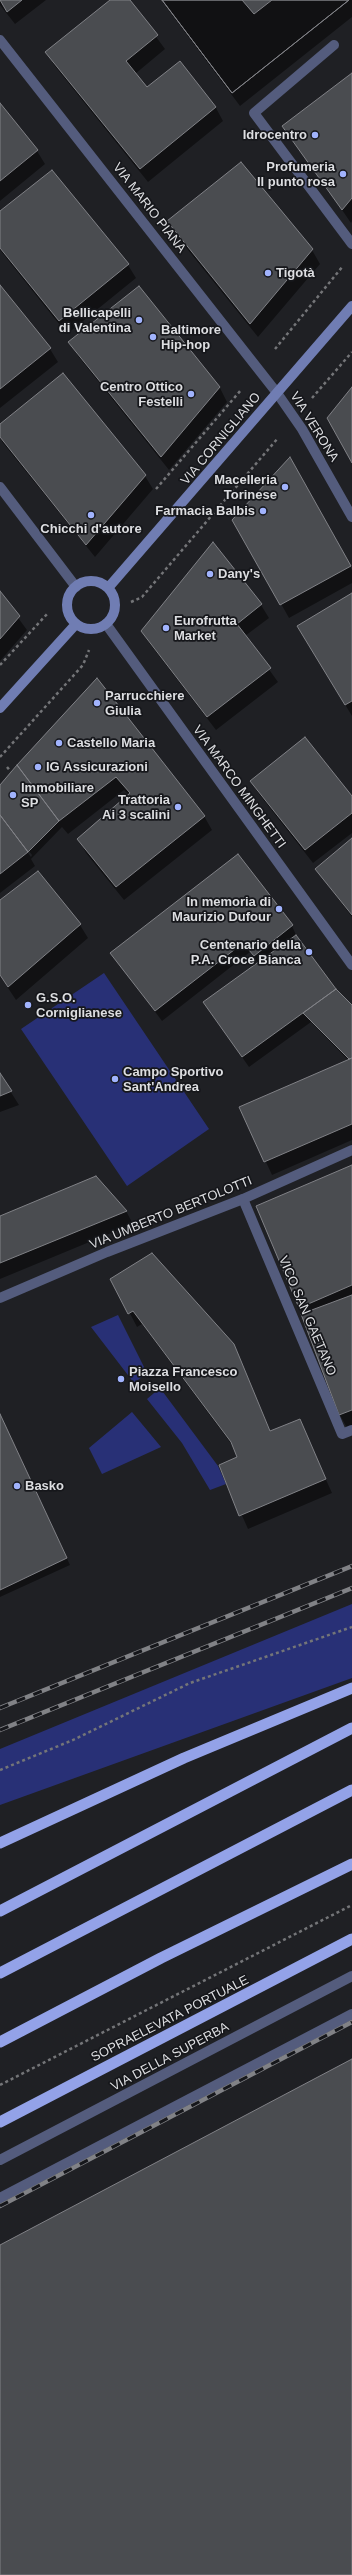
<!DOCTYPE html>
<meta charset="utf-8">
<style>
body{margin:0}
canvas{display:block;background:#1f2024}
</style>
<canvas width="352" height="2575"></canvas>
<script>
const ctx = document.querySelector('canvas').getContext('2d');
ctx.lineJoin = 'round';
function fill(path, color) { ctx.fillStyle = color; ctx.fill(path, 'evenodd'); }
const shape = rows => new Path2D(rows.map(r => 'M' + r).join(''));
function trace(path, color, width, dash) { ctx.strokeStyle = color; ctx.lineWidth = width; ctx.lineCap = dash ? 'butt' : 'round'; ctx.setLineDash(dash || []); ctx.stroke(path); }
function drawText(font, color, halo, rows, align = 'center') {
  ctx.font = font + ' Helvetica,sans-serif'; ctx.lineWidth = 3.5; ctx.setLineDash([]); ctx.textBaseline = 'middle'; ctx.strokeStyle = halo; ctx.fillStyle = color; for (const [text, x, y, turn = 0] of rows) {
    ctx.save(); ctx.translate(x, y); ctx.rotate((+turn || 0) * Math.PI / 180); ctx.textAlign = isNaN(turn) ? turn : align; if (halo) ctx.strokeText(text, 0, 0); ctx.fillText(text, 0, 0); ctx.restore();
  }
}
fill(shape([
 [104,973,209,1129,127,1186,21,1029],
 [118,1315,147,1373,134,1383,91,1327],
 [160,1388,218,1466,226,1484,210,1490,182,1443,147,1399],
 [132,1412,161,1447,102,1474,89,1448],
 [352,1604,352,1678,0,1805,0,1749]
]), '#283076');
fill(shape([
 [0,0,46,0,15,24,0,5],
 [111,0,129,0,165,49,135,74,147,88,179,63,216,108,223,121,148,182,54,65,47,52],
 [161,0,352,0,352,17,240,106],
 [352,75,352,221,351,223,284,126],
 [0,105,37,151,45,164,0,201],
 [0,212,128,265,136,278,67,334,0,250],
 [169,222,312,250,320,264,258,337,176,235],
 [0,287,50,349,58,362,0,408],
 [139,287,220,388,227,402,169,470,78,356,70,342],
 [0,425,145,476,153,489,95,557,3,443,0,438],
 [298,472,352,570,352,583,289,618,234,520],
 [0,593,27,630,0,661],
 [352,594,352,716,306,640],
 [261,605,269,618,245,636,278,682,216,730,150,644,142,631],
 [97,680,204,816,212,830,124,900,86,853,79,839,129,795,124,790,68,834,62,827,31,859,35,866,0,893,0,817,31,857,32,855,0,814,0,787],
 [251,781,352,798,352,833,313,863,259,794],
 [352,839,352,917,316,869],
 [38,873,80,925,88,938,16,1000,0,976,0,901],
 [292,926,297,937,335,990,352,1007,352,1140,272,1175,241,1108,349,1061,311,1022,249,1067,204,1003,258,963,250,952,162,1021,111,953],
 [0,1075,19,1105,0,1112],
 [352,1166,352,1426,347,1428,340,1415,300,1307],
 [96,1177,126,1211,133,1224,0,1279,0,1217],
 [112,1279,233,1345,271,1432,299,1420,332,1493,248,1529,220,1466,239,1457,235,1449,142,1324,137,1327],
 [0,1415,70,1565,0,1597]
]), '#0007');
const building = shape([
 [0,0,22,0,7,12,0,0],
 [110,0,130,0,158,35,126,61,147,87,180,61,216,107,140,169,45,52,110,0],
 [162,0,242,0,254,14,272,0,349,0,232,93,162,0],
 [162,0,349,0,232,93,162,0],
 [352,73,352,198,342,210,282,126,352,73],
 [0,103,38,150,0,181,0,103],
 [241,162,313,249,250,324,167,221,241,162],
 [52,170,129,264,59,321,0,248,0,211,52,170],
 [0,285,51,348,0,389,0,285],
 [139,286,220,387,161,457,68,342,139,286],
 [63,373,146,475,86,545,0,437,0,424,63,373],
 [352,387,352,463,327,418,352,387],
 [290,457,351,566,280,605,232,520,290,457],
 [213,542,262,604,237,624,271,668,207,717,141,631,213,542],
 [0,591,20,616,0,639,0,591],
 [352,593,352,701,345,705,297,626,352,593],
 [97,678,205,816,116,887,77,839,130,793,116,777,59,821,17,765,97,678],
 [305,737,352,796,352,813,305,850,250,781,305,737],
 [17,765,59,821,28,852,0,815,0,785,17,765],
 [0,815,28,852,0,874,0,815],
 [352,838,352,915,315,869,352,838],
 [238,854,293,925,254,956,243,943,155,1011,110,953,238,854],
 [38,871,81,924,8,987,0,975,0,900,38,871],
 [296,935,336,989,242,1057,203,1002,296,935],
 [336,989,352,1005,352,1058,349,1059,303,1013,336,989],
 [352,1058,352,1124,264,1162,239,1107,352,1058],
 [0,1073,12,1091,0,1096,0,1073],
 [352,1165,352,1285,299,1308,256,1206,352,1165],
 [96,1176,127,1211,0,1263,0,1216,96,1176],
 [152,1253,234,1344,270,1431,300,1419,326,1479,239,1516,219,1465,237,1457,231,1442,133,1311,128,1314,110,1279,152,1253],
 [352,1295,352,1410,339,1415,301,1314,352,1295],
 [0,1414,67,1558,0,1590,0,1414],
 [352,2059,352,2575,0,2575,0,2245,352,2059]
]);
fill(building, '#4a4c50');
trace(building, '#808186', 1);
trace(shape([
 [275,349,343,266],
 [312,398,352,352],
 [156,489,241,390],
 [131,602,142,597,278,438],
 [0,665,48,613],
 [0,757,83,665,89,650],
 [7,767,11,772],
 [0,1770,73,1740,190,1683,352,1627],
 [0,2085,352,1905]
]), '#747578', 2.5, [3, 3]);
trace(shape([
 [334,45,254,113,352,244],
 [0,2198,352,2014]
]), '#545c7d', 10);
trace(shape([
 [243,1199,342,1434,352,1430]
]), '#545c7d', 10);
trace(shape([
 [277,393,302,429,352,517],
 [106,624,352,965]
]), '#545c7d', 10);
trace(shape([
 [0,40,277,393],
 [0,487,76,587],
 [0,1298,107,1252,243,1199,352,1150],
 [0,2160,352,1976]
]), '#545c7d', 10);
trace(shape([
 '67 605a24 24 0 1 1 48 0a24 24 0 1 1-48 0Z',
 [108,588,352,306],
 [0,708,76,624]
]), '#707db3', 10);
trace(shape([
 [0,1843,184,1758,352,1688],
 [0,1911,352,1728],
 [0,1973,352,1790],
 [0,2042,161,1958,352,1864],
 [0,2122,352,1939]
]), '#93a2e8', 11);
const rail = shape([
 [0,1708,352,1566],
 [0,1730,352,1588],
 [0,2206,352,2022]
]);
trace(rail, '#818286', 4.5);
trace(rail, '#16171b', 3, [9]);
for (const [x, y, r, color] of [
 [315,135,4,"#a1b3fd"],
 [343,174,4,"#a1b3fd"],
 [268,273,4,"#a1b3fd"],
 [139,320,4,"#a1b3fd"],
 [153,337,4,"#a1b3fd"],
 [191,394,4,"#a1b3fd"],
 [285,487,4,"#a1b3fd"],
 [263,511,4,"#a1b3fd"],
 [91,515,4,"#a1b3fd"],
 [210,574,4,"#a1b3fd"],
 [166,628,4,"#a1b3fd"],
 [97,703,4,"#a1b3fd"],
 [59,743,4,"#a1b3fd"],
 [38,767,4,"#a1b3fd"],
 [13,795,4,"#a1b3fd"],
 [178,807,4,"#a1b3fd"],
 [279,909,4,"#a1b3fd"],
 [309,952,4,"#a1b3fd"],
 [28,1005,4,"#a1b3fd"],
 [115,1079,4,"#a1b3fd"],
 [121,1379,4,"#a1b3fd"],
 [17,1486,4,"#a1b3fd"]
]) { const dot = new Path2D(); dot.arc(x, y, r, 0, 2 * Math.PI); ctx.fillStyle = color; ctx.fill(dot); trace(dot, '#16171b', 1.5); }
drawText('bold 13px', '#dddee1', '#16171b', [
 ["Idrocentro",307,135,"right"],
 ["Profumeria",335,167,"right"],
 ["Il punto rosa",335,182,"right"],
 ["Tigotà",276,273],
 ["Bellicapelli",131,313,"right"],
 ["di Valentina",131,328,"right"],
 ["Baltimore",161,330],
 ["Hip-hop",161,345],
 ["Centro Ottico",183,387,"right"],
 ["Festelli",183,402,"right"],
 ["Macelleria",277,480,"right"],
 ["Torinese",277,495,"right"],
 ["Farmacia Balbis",255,511,"right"],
 ["Chicchi d'autore",91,529,"center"],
 ["Dany's",218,574],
 ["Eurofrutta",174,621],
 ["Market",174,636],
 ["Parrucchiere",105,696],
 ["Giulia",105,711],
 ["Castello Maria",67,743],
 ["IG Assicurazioni",46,767],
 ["Immobiliare",21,788],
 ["SP",21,803],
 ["Trattoria",170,800,"right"],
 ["Ai 3 scalini",170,815,"right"],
 ["In memoria di",271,902,"right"],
 ["Maurizio Dufour",271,917,"right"],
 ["Centenario della",301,945,"right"],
 ["P.A. Croce Bianca",301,960,"right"],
 ["G.S.O.",36,998],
 ["Corniglianese",36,1013],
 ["Campo Sportivo",123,1072],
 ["Sant'Andrea",123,1087],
 ["Piazza Francesco",129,1372],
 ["Moisello",129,1387],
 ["Basko",25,1486]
], 'left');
drawText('13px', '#dddee1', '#16171b', [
 ["VIA MARIO PIANA",149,208,52],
 ["VIA VERONA",314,427,58],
 ["VIA CORNIGLIANO",221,439,-50],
 ["VIA MARCO MINGHETTI",239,787,54],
 ["VIA UMBERTO BERTOLOTTI",171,1213,-22],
 ["VICO SAN GAETANO",307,1316,67],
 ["SOPRAELEVATA PORTUALE",170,2019,-27],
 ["VIA DELLA SUPERBA",170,2057,-28]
]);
</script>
